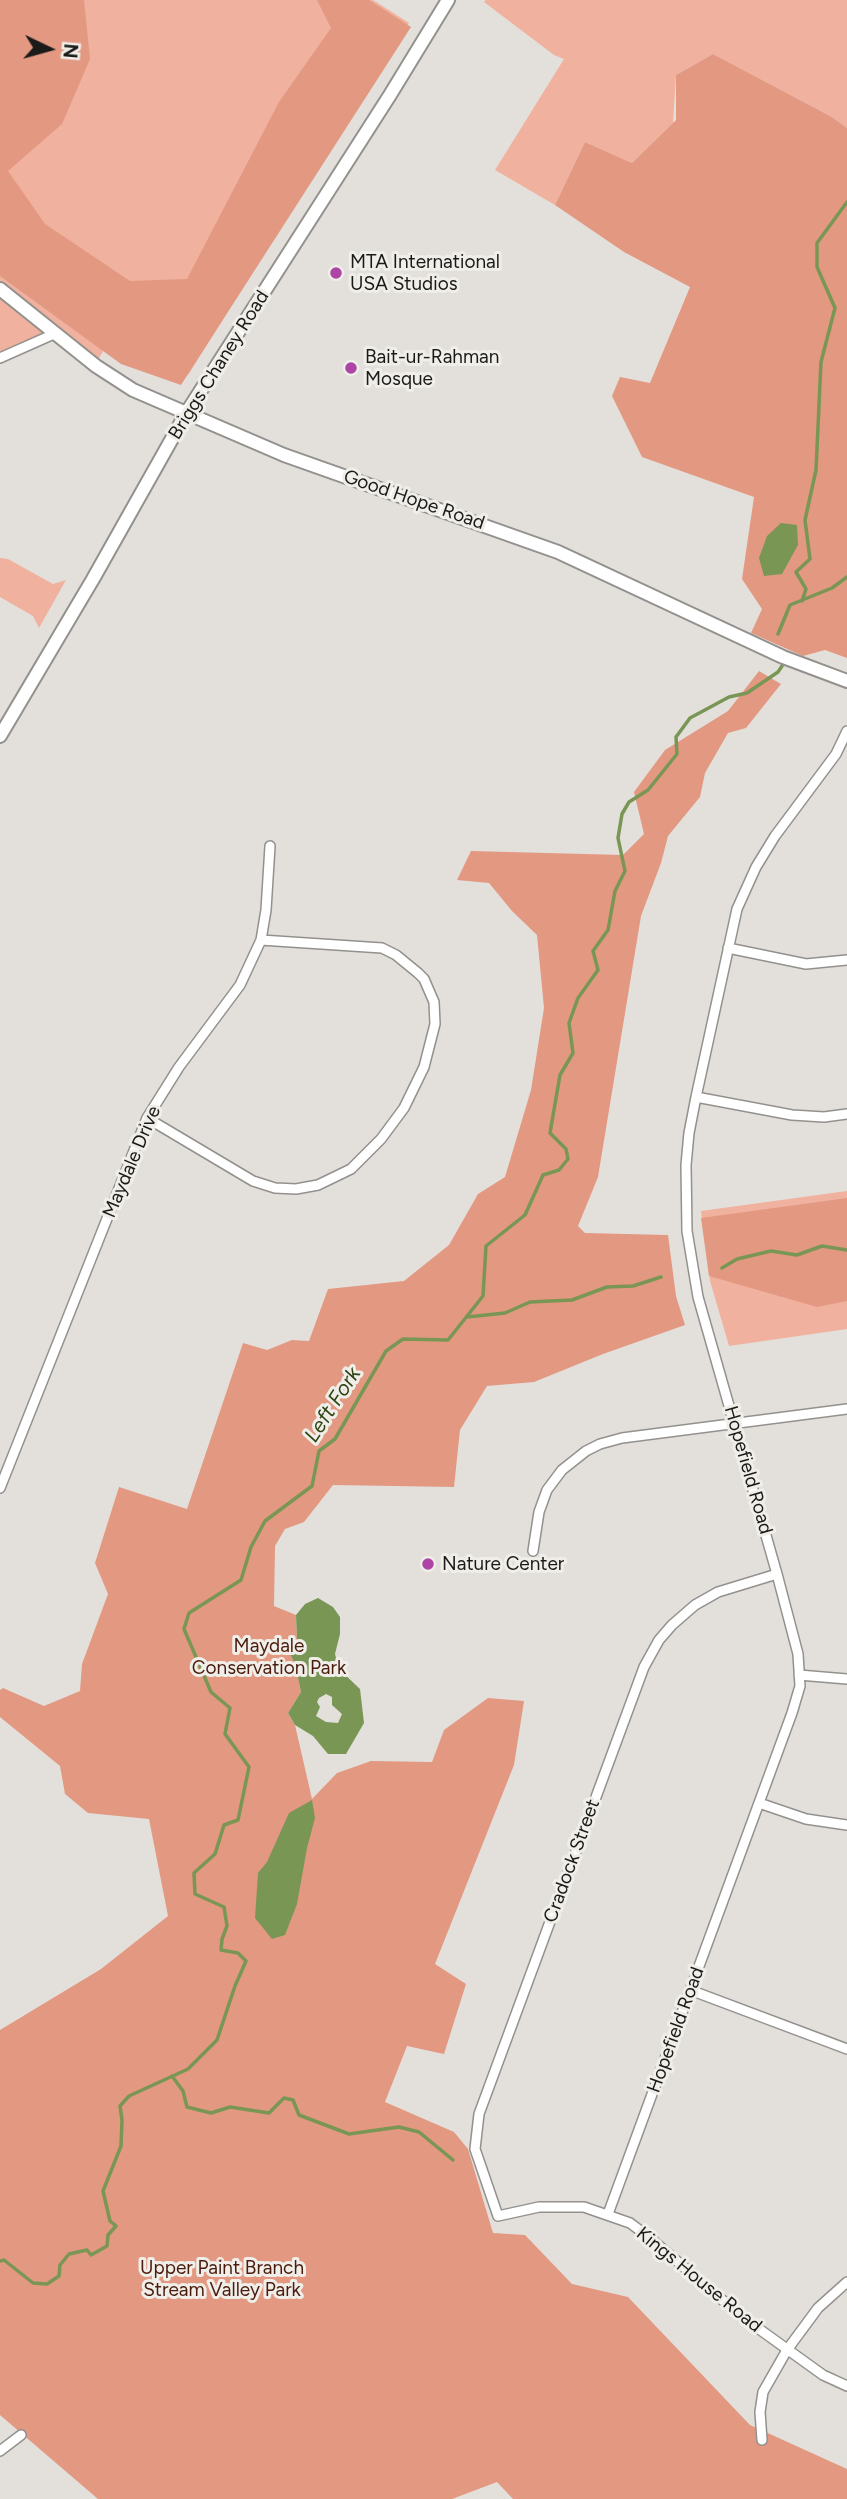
<!DOCTYPE html>
<style>
body{margin:0}
#map{position:relative;width:847px;height:2499px;overflow:hidden;background:#e3e0dc;font-family:Figtree,sans-serif}
canvas{display:block}
.north{position:absolute;left:14px;top:14px;width:70px;height:70px;-webkit-text-stroke:5px #f0eee9;paint-order:stroke;rotate:95deg;font-size:19px;font-weight:700;line-height:28px;text-align:center;color:#1a1a18}
.north::after{content:'';display:block;margin:auto;width:24px;height:32px;background:#1a1a18;clip-path:polygon(50% 0,100% 100%,50% 72%,0 100%)}
</style>
<div id="map">
<canvas width="847" height="2499"></canvas>
<div class="north">N</div>
</div>
<script>
const ctx = document.querySelector('canvas').getContext('2d');
ctx.lineJoin = 'round';
function fill(path, color) { ctx.fillStyle = color; ctx.fill(path, 'evenodd'); }
const shape = rows => new Path2D(rows.map(r => 'M' + r).join(''));
function trace(path, color, width, dash) { ctx.strokeStyle = color; ctx.lineWidth = width; ctx.lineCap = dash ? 'butt' : 'round'; ctx.setLineDash(dash || []); ctx.stroke(path); }
function drawText(font, color, halo, rows, align = 'center') {
  ctx.font = font + ' Figtree,sans-serif'; ctx.lineWidth = 6; ctx.setLineDash([]); ctx.textBaseline = 'middle'; ctx.strokeStyle = halo; ctx.fillStyle = color; for (const [text, x, y, turn = 0] of rows) {
    ctx.save(); ctx.translate(x, y); ctx.rotate((+turn || 0) * Math.PI / 180); ctx.textAlign = isNaN(turn) ? turn : align; if (halo) ctx.strokeText(text, 0, 0); ctx.fillText(text, 0, 0); ctx.restore();
  }
}
fill(shape([
 [0,0,373,0,409,23,188,375,164,377,111,339,97,361,0,286],
 [486,0,847,0,847,128,832,117,713,54,676,75,673,123,632,163,585,142,555,205,495,170,564,59,554,55,484,2],
 [0,296,46,332,0,352],
 [0,558,8,559,53,584,66,580,39,628,33,616,0,597],
 [847,1191,847,1329,729,1346,710,1281,701,1211]
]), '#f0b19e');
fill(shape([
 [0,0,84,0,90,59,62,124,8,171,45,224,130,281,187,279,279,102,331,28,317,0,369,0,411,27,181,385,121,364,0,276],
 [713,54,832,117,847,128,847,658,825,650,803,656,751,633,762,609,742,579,754,497,642,457,612,396,620,377,650,383,690,287,624,252,555,205,585,142,632,163,676,120,676,75],
 [759,671,781,684,746,728,728,733,705,773,700,797,668,836,661,863,641,916,598,1177,578,1226,585,1233,668,1235,676,1296,685,1325,603,1354,534,1382,487,1386,460,1430,454,1487,333,1485,304,1522,285,1529,275,1546,274,1606,296,1615,297,1641,289,1652,295,1664,301,1692,288,1713,295,1725,312,1799,337,1773,371,1761,432,1762,444,1730,488,1698,524,1701,514,1765,435,1964,466,1984,444,2054,407,2046,385,2102,454,2132,468,2149,493,2233,525,2235,572,2284,628,2297,750,2425,847,2469,847,2499,513,2499,497,2482,452,2499,98,2499,0,2415,0,2030,101,1969,168,1916,149,1819,88,1813,65,1794,60,1766,0,1717,0,1690,3,1688,44,1706,80,1691,82,1664,108,1594,95,1563,119,1487,187,1509,243,1343,267,1350,292,1340,309,1341,328,1289,404,1281,449,1245,478,1194,505,1177,531,1090,544,1008,537,935,512,911,489,883,457,880,471,851,623,855,644,834,634,792,665,750,728,711],
 [847,1198,847,1301,817,1307,709,1276,701,1218]
]), '#e39881');
fill(shape([
 [781,523,797,525,798,545,782,574,764,576,759,558,767,536],
 [318,1598,333,1607,340,1617,340,1634,335,1654,339,1669,360,1689,364,1723,346,1754,328,1754,313,1736,295,1725,288,1713,301,1692,295,1664,289,1652,297,1640,296,1615,305,1604],
 [326,1694,332,1697,332,1705,342,1714,338,1723,326,1722,316,1716,320,1707,317,1702,319,1698],
 [312,1800,315,1818,307,1848,297,1904,285,1935,272,1939,255,1918,258,1873,267,1862,289,1813]
]), '#799655');
trace(shape([
 [802,601,806,589,796,572,810,559,805,520,816,470,821,362,835,308,817,267,817,243,847,202],
 [778,634,790,605,832,588,847,577],
 [722,1268,737,1259,771,1251,797,1255,822,1246,847,1250],
 [467,1317,505,1313,530,1302,572,1300,607,1287,633,1286,661,1277],
 [172,2076,183,2091,187,2107,211,2113,230,2107,269,2113,284,2098,293,2100,299,2115,349,2134,399,2127,419,2132,453,2160],
 [0,2261,4,2260,33,2283,47,2284,59,2276,60,2265,69,2254,87,2250,91,2255,107,2246,108,2235,116,2226,110,2221,103,2191,121,2146,122,2120,120,2106,129,2096,188,2069,217,2040,235,1986,246,1961,238,1953,221,1950,222,1939,227,1926,224,1907,195,1894,194,1873,215,1854,224,1825,238,1820,249,1767,225,1734,230,1708,211,1692,184,1629,189,1613,241,1580,251,1547,265,1521,312,1486,319,1451,335,1439,386,1351,403,1339,448,1340,483,1296,486,1246,525,1215,543,1175,559,1170,568,1159,566,1149,550,1133,560,1075,573,1053,569,1023,578,998,598,970,593,951,608,930,615,891,625,871,618,838,622,814,629,802,648,790,677,754,676,737,690,718,729,697,747,693,778,672,782,666]
]), '#799655', 3.5);
const minor = shape([
 [0,358,54,334],
 [728,948,806,964,847,960],
 [696,1097,792,1115,824,1117,847,1114],
 [147,1118,253,1181,275,1188,296,1189,318,1185,351,1169,381,1139,404,1108,424,1067,435,1024,434,1002,424,979,418,973,396,955,382,948,261,940],
 [0,1488,147,1118,179,1067,240,985,261,940,266,910,270,846],
 [533,1551,539,1512,547,1490,562,1470,586,1451,600,1444,622,1438,847,1409],
 [777,1574,718,1592,695,1605,672,1625,659,1640,644,1667,479,2114,475,2149,498,2216,539,2207,584,2207,630,2223,650,2238,741,2316,823,2375,847,2386],
 [799,1675,847,1679],
 [759,1803,806,1819,847,1825],
 [690,1990,847,2049],
 [608,2214,792,1713,800,1686,798,1654,777,1574,698,1297,687,1231,686,1165,689,1133,696,1097,737,909,756,867,775,836,836,754,847,731],
 [762,2440,760,2412,763,2392,787,2350,818,2308,847,2282],
 [0,2451,21,2435]
]);
const tertiary = shape([
 [0,289,96,366,133,390,284,455,558,552,783,657,847,681]
]);
const secondary = shape([
 [0,736,93,579,187,412,390,95,448,0]
]);
trace(minor, '#93918d', 12);
trace(tertiary, '#93918d', 16);
trace(secondary, '#93918d', 16);
trace(minor, '#fff', 9);
trace(tertiary, '#fff', 12);
trace(secondary, '#fff', 12);
for (const [x, y, r, color] of [
 [336,273,7,"#ad45a7"],
 [351,368,7,"#ad45a7"],
 [428,1564,7,"#ad45a7"]
]) { const dot = new Path2D(); dot.arc(x, y, r, 0, 2 * Math.PI); ctx.fillStyle = color; ctx.fill(dot); trace(dot, '#f0eee9', 2.5); }
drawText('19px', '#1a1a18', '#f0eee9', [
 ["MTA International",350,262],
 ["USA Studios",350,284],
 ["Bait-ur-Rahman",365,357],
 ["Mosque",365,379],
 ["Nature Center",442,1564]
], 'left');
drawText('19px', '#1a1a18', '#f0eee9', [
 ["Briggs Chaney Road",219,365,-58],
 ["Good Hope Road",414,500,19],
 ["Maydale Drive",132,1162,-67],
 ["Hopefield Road",748,1470,74],
 ["Cradock Street",572,1861,-70],
 ["Hopefield Road",676,2030,-70],
 ["Kings House Road",699,2280,39]
]);
drawText('19px', '#4a1b0c', '#f0eee9', [
 ["Maydale",269,1646],
 ["Conservation Park",269,1668],
 ["Upper Paint Branch",222,2268],
 ["Stream Valley Park",222,2290]
]);
drawText('italic 21px', '#304414', '#f0eee9', [
 ["Left Fork",333,1405,-57]
]);
</script>
